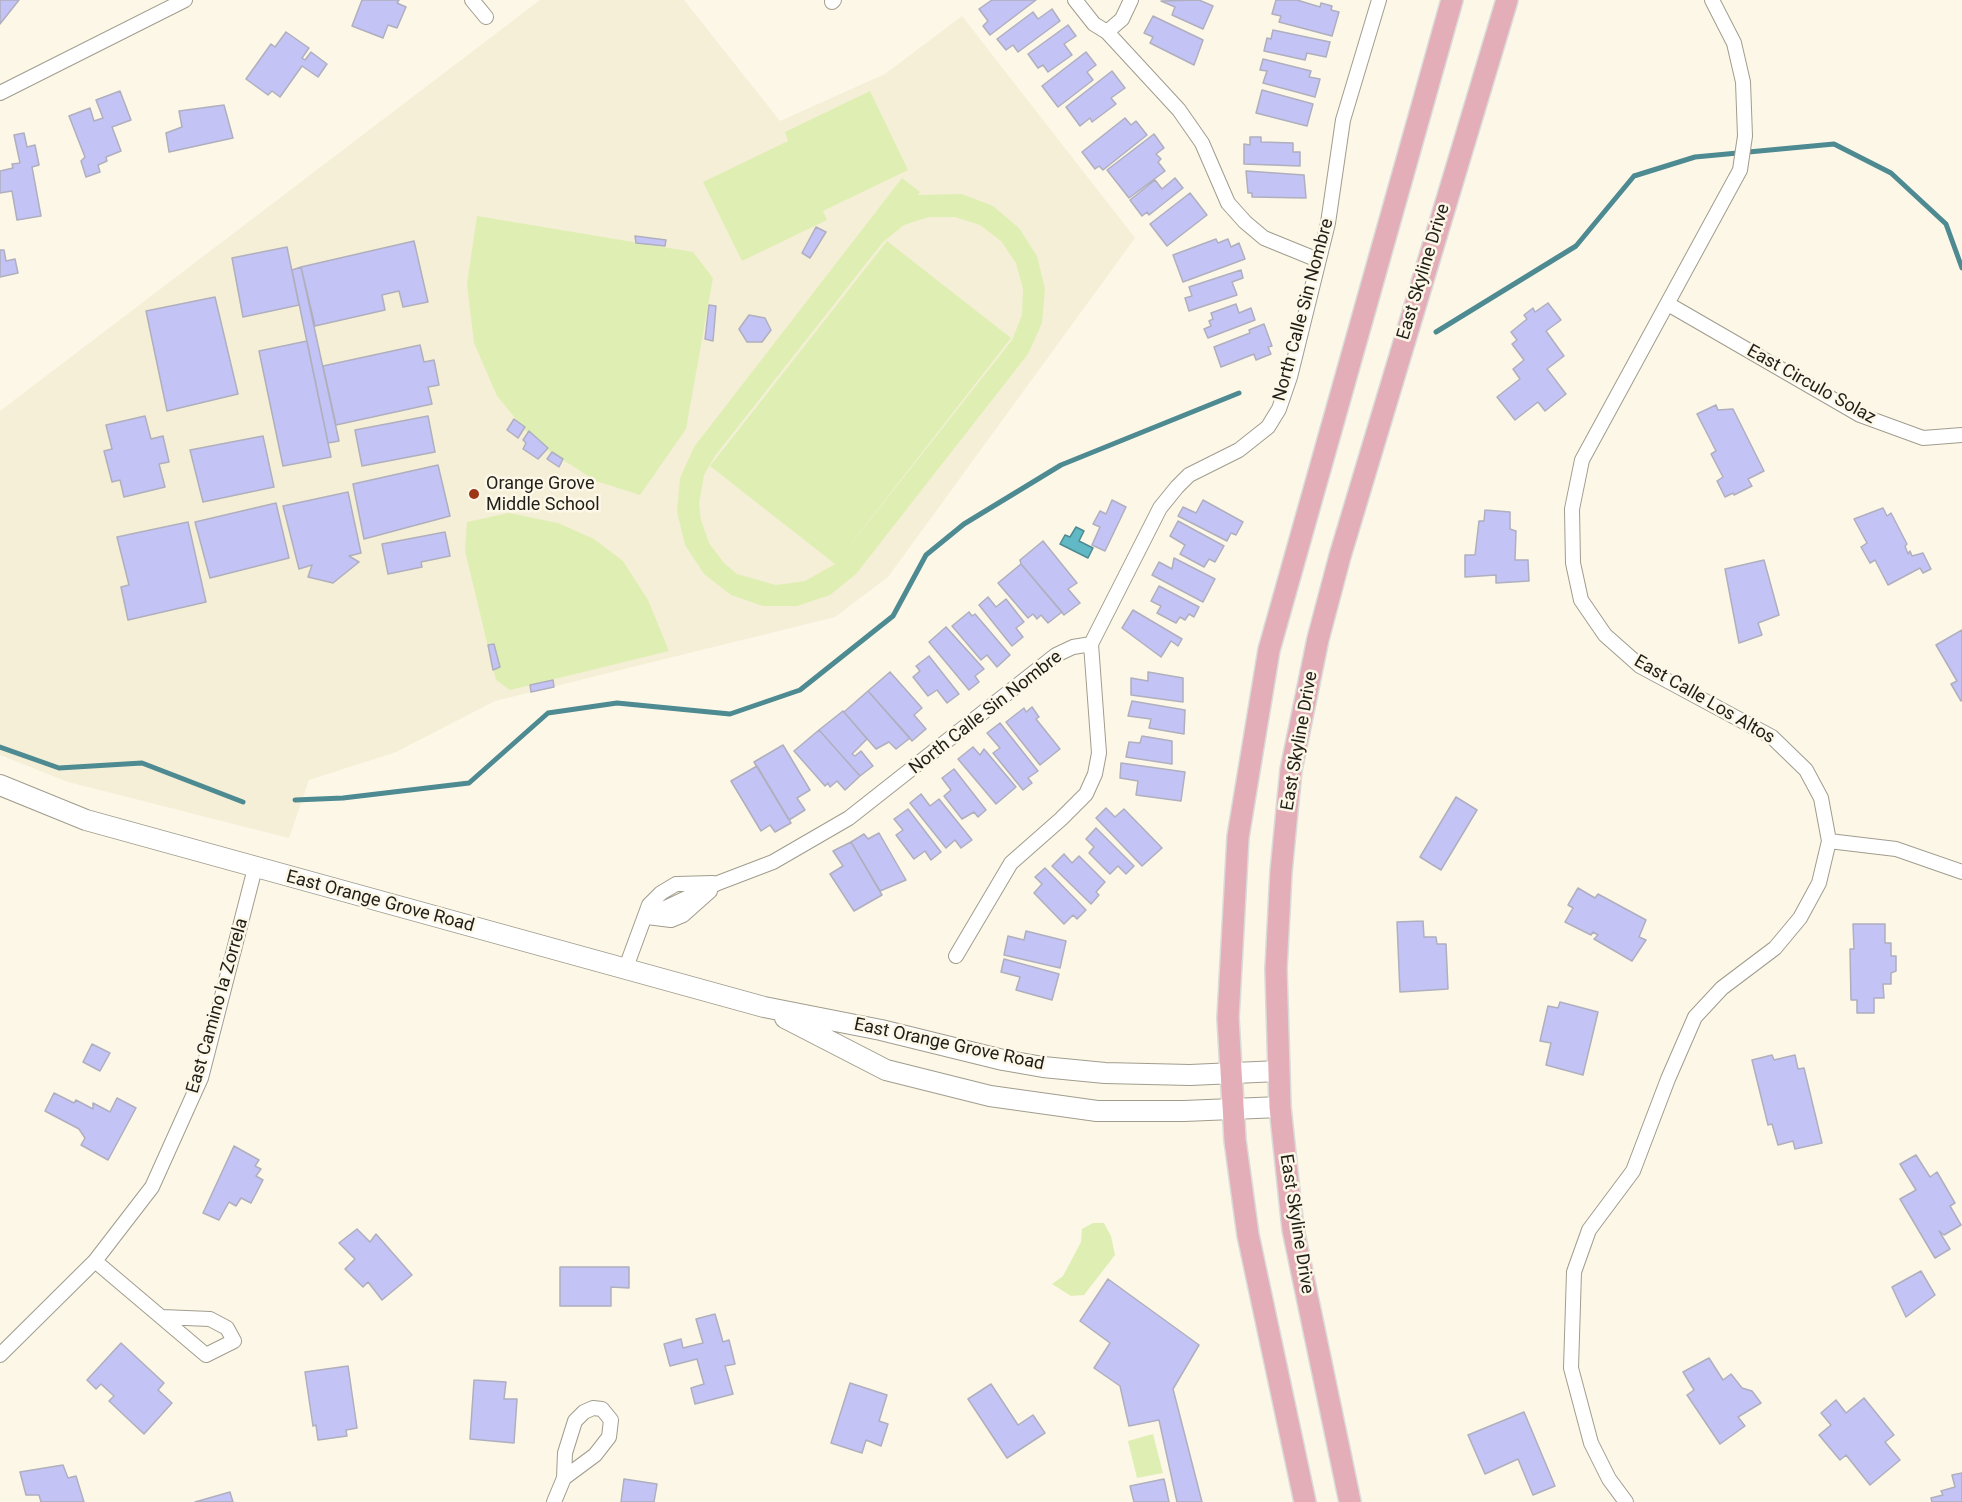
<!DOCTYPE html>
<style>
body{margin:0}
canvas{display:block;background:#fcf7e7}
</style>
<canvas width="1962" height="1502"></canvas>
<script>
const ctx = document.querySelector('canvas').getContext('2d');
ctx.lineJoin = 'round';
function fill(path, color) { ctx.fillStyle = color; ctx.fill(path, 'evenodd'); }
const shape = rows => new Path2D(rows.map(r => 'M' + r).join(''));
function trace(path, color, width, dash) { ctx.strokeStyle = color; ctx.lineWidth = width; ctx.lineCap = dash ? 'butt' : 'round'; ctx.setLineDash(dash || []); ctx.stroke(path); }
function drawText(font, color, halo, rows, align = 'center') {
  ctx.font = font + ' Roboto,sans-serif'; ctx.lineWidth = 5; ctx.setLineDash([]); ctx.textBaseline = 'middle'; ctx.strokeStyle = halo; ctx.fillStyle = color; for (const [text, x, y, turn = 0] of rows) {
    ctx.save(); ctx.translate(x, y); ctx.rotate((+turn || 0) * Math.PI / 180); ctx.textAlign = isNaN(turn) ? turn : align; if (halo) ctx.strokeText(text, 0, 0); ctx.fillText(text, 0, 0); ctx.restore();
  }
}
fill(shape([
 [540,0,684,0,780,121,885,74,962,16,1135,238,888,577,835,617,495,701,396,752,309,780,289,838,68,782,0,755,0,411]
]), '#f5efd7');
fill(shape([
 [870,91,908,170,823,211,827,220,742,261,703,182,788,141,785,132],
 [902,178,920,192,918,195,962,194,993,206,1019,228,1037,256,1045,289,1042,323,1028,354,856,574,830,595,797,606,763,606,731,595,704,574,685,545,677,512,680,478,694,447],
 [929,217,955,217,980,225,1001,241,1016,263,1023,289,1022,315,1012,340,836,563,1011,338,887,241,710,466,835,564,805,581,776,585,737,574,724,563,709,543,701,520,699,504,704,475,715,456,883,242,904,225],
 [477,216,693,252,713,278,686,429,640,495,596,481,535,442,497,396,474,343,467,284],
 [509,513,558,523,594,539,623,561,648,600,669,651,510,690,496,680,465,551,467,522],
 [1093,1223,1104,1223,1111,1236,1115,1255,1084,1295,1071,1296,1052,1284,1063,1276,1081,1242,1082,1229],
 [1153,1434,1163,1473,1137,1478,1128,1441]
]), '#dfefb4');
const water = shape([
 [1076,527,1084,531,1079,541,1093,548,1088,558,1060,544,1065,535,1070,537,1076,527]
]);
fill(water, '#60b9c5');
trace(water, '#4d8a91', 1.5);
trace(shape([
 [1436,332,1576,246,1634,176,1695,157,1834,144,1891,173,1946,224,1962,268],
 [0,747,59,768,142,763,243,802],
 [295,800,343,798,469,783,548,713,617,703,730,714,800,690,893,616,926,555,964,524,1061,465,1239,393]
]), '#4d8a91', 5);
const building = shape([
 [0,0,19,0,0,24,0,0],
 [362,0,399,0,397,3,406,7,397,28,388,25,383,38,352,26,362,0],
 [992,0,1036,0,990,35,983,26,988,21,979,9,992,0],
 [1199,0,1213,6,1203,29,1172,15,1175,7,1161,1,1199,0],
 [1276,0,1297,0,1320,7,1321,3,1332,6,1331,10,1339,12,1332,36,1279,22,1281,16,1272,14,1276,0],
 [1052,9,1060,21,1018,52,1013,45,1006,50,997,39,1033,12,1038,19,1052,9],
 [1153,16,1203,40,1194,65,1150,43,1153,37,1144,33,1153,16],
 [1068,25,1076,36,1064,44,1072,55,1048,72,1043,65,1038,68,1028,54,1068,25],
 [1273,30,1330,42,1326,57,1307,53,1305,60,1264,51,1267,38,1271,39,1273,30],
 [286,32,309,48,302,58,305,60,311,52,327,64,318,77,302,66,280,97,272,91,268,95,246,79,271,44,275,47,286,32],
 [1086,52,1096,65,1087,72,1093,80,1058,107,1042,86,1086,52],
 [1263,59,1311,71,1309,77,1320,79,1315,97,1263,83,1267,71,1260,70,1263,59],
 [1112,71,1125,88,1111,98,1116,104,1092,122,1090,118,1080,126,1066,107,1112,71],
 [1262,90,1313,104,1307,126,1256,113,1262,90],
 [120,91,131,120,112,127,121,151,106,157,107,161,98,165,100,172,86,177,81,161,85,157,69,116,90,108,94,121,103,118,96,100,120,91],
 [224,105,233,138,169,152,166,133,182,127,179,111,224,105],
 [1125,118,1131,125,1136,121,1147,135,1103,170,1099,166,1095,169,1082,152,1125,118],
 [24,133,27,147,35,145,39,165,32,167,41,216,17,220,12,191,0,193,0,171,13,168,12,164,20,163,14,135,24,133],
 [1154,134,1164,148,1156,154,1161,159,1158,162,1165,171,1129,198,1107,170,1154,134],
 [1250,137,1261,137,1261,142,1293,143,1293,152,1300,152,1300,166,1244,164,1244,144,1250,145,1250,137],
 [1246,171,1304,175,1306,198,1252,197,1252,193,1248,193,1246,171],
 [1175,178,1183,188,1149,215,1147,212,1142,216,1130,200,1155,180,1162,189,1175,178],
 [1190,193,1207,215,1167,246,1150,224,1190,193],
 [816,227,826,232,810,258,802,253,816,227],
 [635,236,666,240,665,246,636,243,635,236],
 [1216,239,1218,243,1228,239,1231,247,1239,243,1245,259,1183,282,1173,255,1216,239],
 [414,241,428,302,403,307,399,291,382,295,385,310,315,326,301,267,414,241],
 [287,247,299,305,243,317,232,258,287,247],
 [0,250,4,250,6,261,15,259,18,273,0,277,0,250],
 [301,267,339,441,328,443,292,270,301,267],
 [1241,270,1243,278,1232,282,1237,295,1189,311,1185,298,1192,296,1189,287,1241,270],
 [215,297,238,394,167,411,146,311,215,297],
 [1548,303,1561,320,1546,331,1564,356,1547,369,1566,394,1545,411,1538,402,1515,420,1497,397,1520,379,1513,369,1524,360,1512,344,1517,340,1511,332,1527,319,1524,315,1533,308,1535,312,1548,303],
 [1236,304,1239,313,1251,308,1255,320,1208,338,1204,329,1211,326,1209,321,1213,319,1211,313,1236,304],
 [709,305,716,306,713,341,705,339,709,305],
 [749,315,765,318,771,330,762,342,747,342,739,329,749,315],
 [1264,324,1272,346,1268,347,1271,354,1256,360,1254,354,1221,367,1214,347,1250,333,1249,330,1264,324],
 [307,341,331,457,283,466,259,351,307,341],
 [420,345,424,362,434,360,439,385,428,387,432,404,336,425,323,366,420,345],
 [1716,405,1718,410,1733,409,1764,471,1748,479,1752,486,1734,495,1733,493,1725,497,1717,481,1723,477,1711,454,1716,451,1697,414,1716,405],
 [145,416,151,439,163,436,169,462,159,464,165,487,124,497,120,480,112,482,104,451,112,449,106,425,145,416],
 [428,416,435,452,362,466,355,430,428,416],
 [514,419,525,427,518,438,507,430,514,419],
 [529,431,548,448,538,459,523,449,526,443,523,440,529,431],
 [263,436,274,487,203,502,190,450,263,436],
 [552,452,563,459,559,467,547,459,552,452],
 [438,465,450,516,364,539,353,484,438,465],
 [348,492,361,553,349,556,359,562,333,583,308,577,312,565,299,569,283,506,348,492],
 [1112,500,1126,507,1105,551,1092,545,1100,527,1093,524,1100,511,1106,514,1112,500],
 [1203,500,1243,522,1236,535,1231,533,1227,541,1178,516,1183,507,1196,513,1203,500],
 [276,503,289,558,210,578,195,522,276,503],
 [1883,508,1887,516,1891,513,1907,544,1905,546,1908,554,1910,551,1912,556,1923,553,1931,569,1923,573,1920,568,1888,585,1875,560,1870,563,1861,547,1867,543,1854,519,1883,508],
 [1485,510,1510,512,1510,529,1516,531,1515,560,1528,560,1529,581,1496,583,1496,575,1465,577,1465,555,1475,555,1479,521,1484,521,1485,510],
 [1178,521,1224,546,1215,562,1209,559,1204,567,1180,554,1185,545,1170,536,1178,521],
 [188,522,206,602,128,620,121,587,129,585,117,537,188,522],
 [445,532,450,556,421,562,422,567,388,574,382,544,445,532],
 [1043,541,1077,583,1068,589,1080,603,1064,615,1021,564,1020,560,1043,541],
 [1174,558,1215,579,1203,602,1152,575,1159,562,1172,569,1174,558],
 [1764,560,1779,615,1758,623,1762,635,1739,643,1725,569,1764,560],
 [1021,564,1062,612,1048,623,1041,615,1037,619,1033,614,1028,618,998,583,1021,564],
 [1159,586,1199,607,1194,617,1189,614,1185,620,1180,617,1176,623,1157,613,1161,606,1151,601,1159,586],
 [988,597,996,607,1006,599,1024,622,1016,628,1023,637,1012,646,979,605,988,597],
 [1133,610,1182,639,1178,646,1171,641,1161,657,1122,628,1133,610],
 [969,612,972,616,975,614,1010,655,997,667,987,655,981,660,952,626,969,612],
 [946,627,984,669,975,676,979,682,969,690,929,642,946,627],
 [1962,630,1962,700,1961,701,1951,684,1957,681,1936,645,1962,630],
 [494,644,500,667,493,670,488,645,494,644],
 [929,656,959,694,947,703,937,690,928,696,913,677,920,671,916,666,929,656],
 [890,672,922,708,914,715,926,729,912,741,868,691,890,672],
 [1148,672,1183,678,1183,702,1131,695,1131,678,1148,681,1148,672],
 [553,680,554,687,531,692,530,685,553,680],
 [868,691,910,738,896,749,889,742,876,749,844,712,868,691],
 [1132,701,1185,710,1184,734,1149,728,1151,719,1128,716,1132,701],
 [1032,707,1039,717,1036,719,1060,749,1040,765,1006,722,1024,708,1026,712,1032,707],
 [843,711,867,739,852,754,855,756,861,751,873,766,860,776,819,730,843,711],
 [1000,723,1038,771,1028,778,1032,783,1023,790,993,753,1000,748,987,733,1000,723],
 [819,730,860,776,845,790,837,781,830,787,828,783,825,786,794,751,819,730],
 [1142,736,1172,741,1172,764,1126,757,1129,742,1140,743,1142,736],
 [783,745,810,790,797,798,805,810,789,820,754,762,783,745],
 [973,747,980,755,984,749,1016,787,996,804,958,759,973,747],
 [1121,763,1185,772,1181,801,1136,795,1138,781,1120,778,1121,763],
 [757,766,791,823,775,832,770,825,761,831,731,781,757,766],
 [954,769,986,810,978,817,974,812,962,819,944,796,951,790,942,778,954,769],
 [921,794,930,806,939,799,972,840,961,848,955,840,946,848,910,803,921,794],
 [1456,797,1477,810,1441,870,1420,857,1456,797],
 [1106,808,1115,817,1124,809,1162,848,1142,866,1096,818,1106,808],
 [908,809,941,852,931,860,925,851,914,859,896,835,903,830,894,819,908,809],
 [1096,828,1134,866,1126,874,1118,866,1110,874,1089,853,1094,847,1086,839,1096,828],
 [879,833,906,880,880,891,851,842,864,834,868,839,879,833],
 [851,842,882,895,854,911,830,874,843,866,833,851,851,842],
 [1064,854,1072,863,1079,856,1105,882,1096,892,1099,895,1091,904,1052,866,1064,854],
 [1045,868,1086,910,1077,919,1073,915,1064,924,1034,893,1042,884,1035,877,1045,868],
 [1578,888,1595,898,1598,894,1646,920,1639,937,1646,940,1632,961,1594,939,1598,935,1593,932,1591,935,1565,922,1573,908,1568,905,1578,888],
 [1423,921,1424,937,1436,937,1437,944,1446,944,1448,989,1400,992,1397,922,1423,921],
 [1853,924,1885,924,1885,943,1891,943,1891,956,1896,956,1896,971,1891,973,1891,984,1883,984,1884,998,1874,998,1874,1013,1857,1013,1857,1000,1851,1000,1850,949,1854,949,1853,924],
 [1026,931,1066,941,1060,968,1004,955,1008,936,1024,940,1026,931],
 [1004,959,1059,974,1052,1000,1016,990,1020,977,1001,972,1004,959],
 [1560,1002,1598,1012,1583,1075,1546,1065,1551,1043,1540,1041,1548,1006,1558,1008,1560,1002],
 [92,1044,110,1053,100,1071,83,1062,92,1044],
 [1772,1055,1774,1060,1795,1055,1798,1069,1804,1068,1822,1143,1795,1149,1793,1141,1778,1145,1772,1124,1768,1125,1752,1060,1772,1055],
 [54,1093,74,1103,76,1100,93,1109,93,1103,110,1112,117,1098,136,1108,108,1160,81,1145,85,1138,79,1129,45,1111,54,1093],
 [234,1146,259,1160,255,1166,261,1169,256,1176,263,1180,251,1203,241,1198,236,1206,229,1202,219,1220,203,1213,234,1146],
 [1916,1155,1930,1177,1937,1172,1955,1203,1950,1206,1961,1225,1944,1235,1939,1231,1950,1249,1935,1258,1900,1199,1916,1190,1900,1164,1916,1155],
 [357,1229,370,1242,376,1234,412,1275,382,1300,368,1282,363,1287,345,1269,355,1259,339,1243,357,1229],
 [560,1267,629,1267,629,1288,611,1287,611,1306,560,1306,560,1267],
 [1921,1271,1935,1295,1906,1317,1892,1287,1921,1271],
 [1108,1279,1199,1345,1173,1389,1202,1502,1177,1502,1159,1420,1129,1426,1120,1386,1094,1368,1110,1343,1080,1321,1108,1279],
 [715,1314,723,1342,729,1340,735,1364,725,1366,733,1394,695,1404,691,1388,704,1384,697,1359,670,1366,664,1344,681,1339,683,1348,703,1343,696,1319,715,1314],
 [121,1343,164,1383,158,1390,172,1403,144,1434,109,1401,114,1396,101,1384,96,1389,87,1380,121,1343],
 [1709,1358,1723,1380,1731,1374,1742,1388,1752,1391,1761,1403,1738,1417,1745,1426,1720,1444,1687,1395,1694,1390,1683,1372,1709,1358],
 [348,1366,357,1428,346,1430,347,1436,318,1440,316,1425,313,1426,305,1372,348,1366],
 [474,1380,506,1382,504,1399,517,1399,514,1443,470,1439,474,1380],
 [850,1383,887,1395,879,1421,888,1424,881,1446,866,1440,862,1453,831,1443,850,1383],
 [991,1384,1018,1425,1033,1415,1045,1433,1007,1458,968,1399,991,1384],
 [1864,1398,1894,1435,1885,1442,1900,1460,1870,1485,1846,1455,1840,1460,1819,1435,1831,1425,1821,1413,1836,1400,1846,1413,1864,1398],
 [1524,1412,1555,1486,1533,1495,1518,1459,1485,1474,1468,1435,1524,1412],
 [63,1465,68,1478,76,1476,84,1502,41,1502,39,1495,26,1495,20,1472,63,1465],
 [1962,1473,1962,1502,1932,1502,1931,1498,1943,1495,1941,1491,1955,1487,1952,1475,1962,1473],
 [624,1479,657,1484,654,1502,621,1502,624,1479],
 [1164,1479,1169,1502,1134,1502,1130,1486,1164,1479],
 [230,1492,233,1502,195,1502,230,1492]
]);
fill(building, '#c4c3f5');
trace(building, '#afafbe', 1.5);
const street = shape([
 [472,0,486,17],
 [1075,0,1094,24,1107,32,1179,110,1202,143,1228,203,1245,222,1264,238,1318,260],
 [832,2,834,0],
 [1107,32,1122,19,1131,0],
 [0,93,185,0],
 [1668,304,1860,415,1923,438,1962,435],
 [1829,841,1896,849,1962,872],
 [646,917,718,883,773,862,849,818,1056,655,1073,647,1091,644,1160,508,1177,487,1189,475,1239,450,1268,427,1279,409,1290,377,1328,223,1343,120,1379,0],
 [647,917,671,920,683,915,710,891],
 [956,956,1011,863,1061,819,1086,794,1095,774,1099,753,1091,644],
 [625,970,649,905,661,893,676,884,713,883],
 [95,1261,206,1355,234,1341,227,1328,210,1319,162,1317],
 [0,1355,95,1261,152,1187,201,1078,255,868],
 [554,1502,564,1478,565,1453,575,1421,584,1412,593,1408,602,1409,611,1420,609,1437,595,1455,564,1478],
 [1626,1502,1609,1479,1591,1443,1571,1368,1574,1272,1589,1230,1633,1171,1668,1079,1695,1017,1722,988,1775,948,1800,918,1819,883,1829,841,1821,798,1806,770,1772,737,1640,666,1605,635,1581,600,1573,563,1572,509,1582,460,1740,170,1745,136,1743,82,1734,43,1712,0]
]);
const secondary = shape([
 [0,785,86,820,764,1007,881,1030,1003,1060,1043,1067,1105,1073,1190,1075,1279,1071],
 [785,1018,886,1070,990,1096,1097,1111,1184,1111,1280,1107]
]);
const primary = shape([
 [1305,1502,1248,1235,1235,1140,1228,1018,1238,837,1269,650,1452,0],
 [1350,1502,1293,1229,1280,1107,1276,969,1281,872,1291,770,1318,639,1340,556,1507,0]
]);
trace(street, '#a19d8e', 16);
trace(secondary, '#a19d8e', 22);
trace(primary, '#dbdbda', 24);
trace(street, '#fff', 14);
trace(secondary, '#fff', 20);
trace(primary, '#e3aeb8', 21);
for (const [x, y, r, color] of [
 [474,494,6,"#9e3716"]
]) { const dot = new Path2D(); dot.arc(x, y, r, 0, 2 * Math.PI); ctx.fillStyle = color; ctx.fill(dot); trace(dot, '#fcf7e7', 2); }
drawText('18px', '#201e18', '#fcf7e7', [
 ["East Skyline Drive",1424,272,-73],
 ["North Calle Sin Nombre",1304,310,-75],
 ["East Circulo Solaz",1811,385,29],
 ["East Calle Los Altos",1704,700,30],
 ["North Calle Sin Nombre",986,713,-38],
 ["East Skyline Drive",1300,741,-80],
 ["East Orange Grove Road",380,902,15],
 ["East Camino la Zorrela",218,1006,-74],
 ["East Orange Grove Road",949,1045,12],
 ["East Skyline Drive",1296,1224,81]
]);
drawText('18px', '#201e18', '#fcf7e7', [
 ["Orange Grove",486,484],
 ["Middle School",486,505]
], 'left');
</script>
